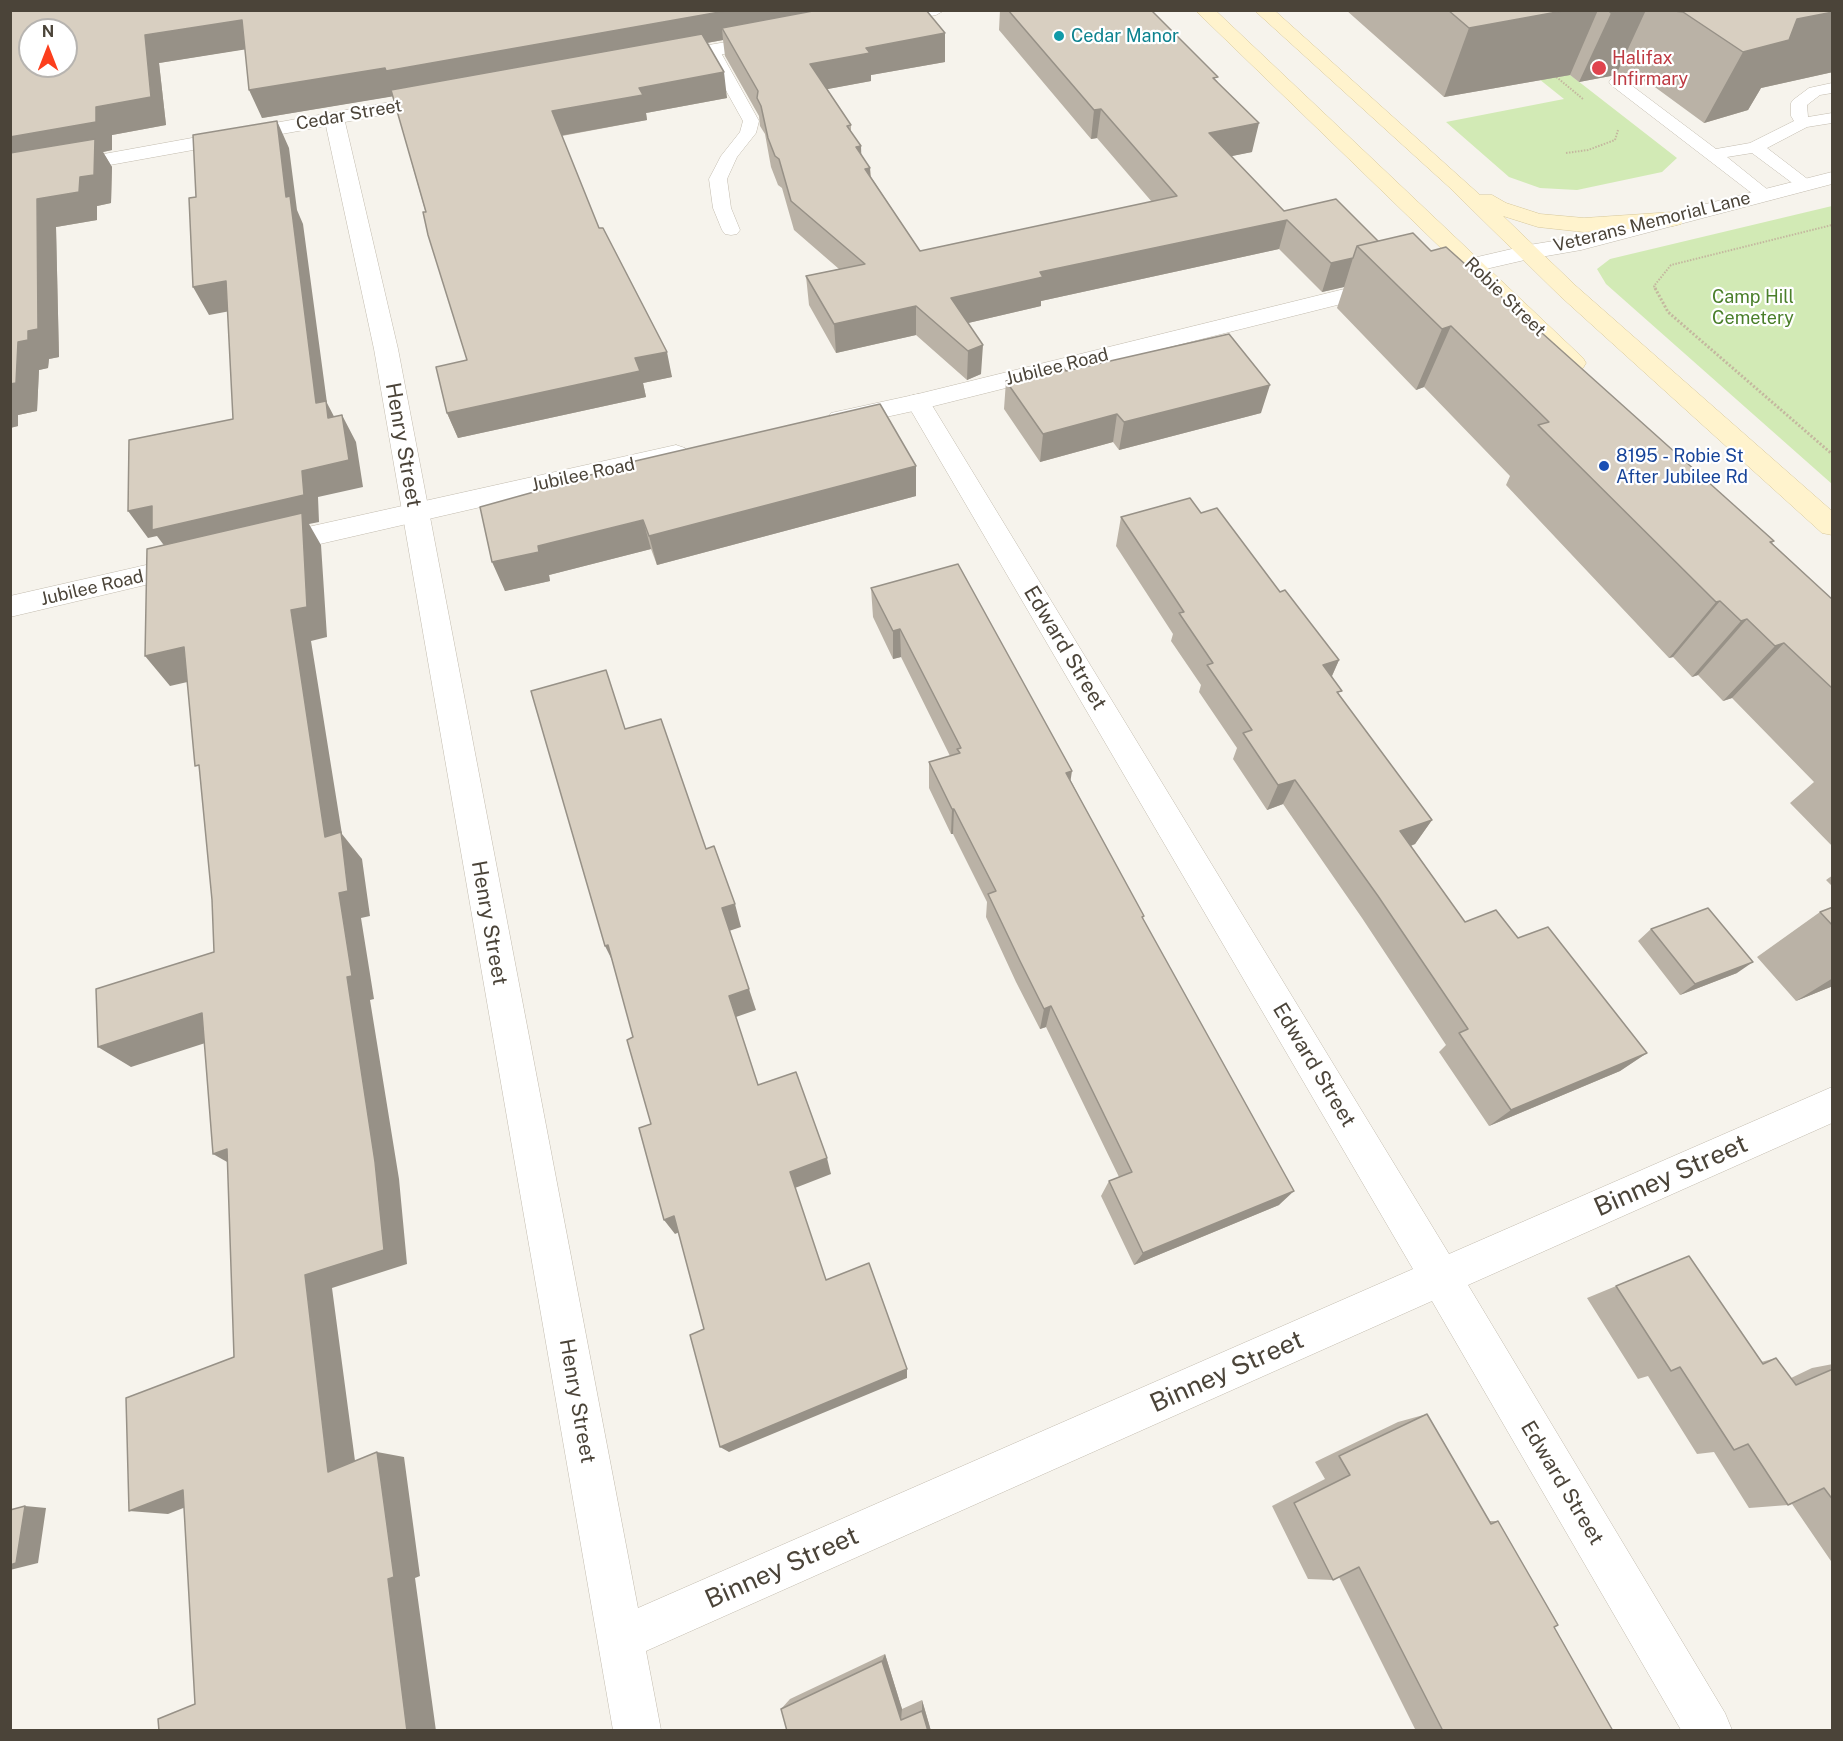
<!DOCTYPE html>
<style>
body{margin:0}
#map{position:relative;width:1843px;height:1741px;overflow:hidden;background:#f6f3ec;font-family:"Public Sans",sans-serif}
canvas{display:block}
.frame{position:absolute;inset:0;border:12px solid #4b4439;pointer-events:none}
.north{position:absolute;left:18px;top:18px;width:60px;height:60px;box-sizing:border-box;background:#fff;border:2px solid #b7b4b0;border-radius:50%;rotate:0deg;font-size:16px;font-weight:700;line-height:24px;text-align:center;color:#4b4439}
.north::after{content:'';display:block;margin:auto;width:21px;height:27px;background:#fc3f1d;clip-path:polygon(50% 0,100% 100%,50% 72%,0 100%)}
</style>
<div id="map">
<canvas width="1843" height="1741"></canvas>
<div class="frame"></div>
<div class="north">N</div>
</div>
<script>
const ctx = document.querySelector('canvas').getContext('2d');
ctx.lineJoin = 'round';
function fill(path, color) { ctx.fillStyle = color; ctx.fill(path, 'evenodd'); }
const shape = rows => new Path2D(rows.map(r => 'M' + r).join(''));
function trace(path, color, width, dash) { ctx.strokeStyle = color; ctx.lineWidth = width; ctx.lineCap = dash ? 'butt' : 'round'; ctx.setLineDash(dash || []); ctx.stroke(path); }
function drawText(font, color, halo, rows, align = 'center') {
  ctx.font = font + ' "Public Sans",sans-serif'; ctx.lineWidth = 4.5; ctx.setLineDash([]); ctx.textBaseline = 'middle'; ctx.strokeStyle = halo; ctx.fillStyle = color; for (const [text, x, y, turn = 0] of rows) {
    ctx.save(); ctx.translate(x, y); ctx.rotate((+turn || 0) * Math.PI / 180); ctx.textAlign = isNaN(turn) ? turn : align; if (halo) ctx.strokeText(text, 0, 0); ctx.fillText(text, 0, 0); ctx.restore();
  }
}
fill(shape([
 [1454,11,1488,11,1677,158,1662,172,1577,190,1540,188,1509,177,1446,122,1564,99],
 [1832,206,1832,484,1606,284,1597,269,1610,259]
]), '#d2eab5');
const service = shape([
 [712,46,720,51,759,121,756,133,737,157,727,179,731,208,740,230,737,234,731,235,725,234,722,230,713,208,709,179,721,156,740,132,743,121,704,51,712,46],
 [1617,77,1623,79,1716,149,1750,143,1794,121,1791,116,1791,103,1793,100,1809,88,1832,83,1832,93,1820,95,1807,105,1808,117,1832,113,1832,123,1807,127,1767,148,1814,184,1811,188,1799,188,1752,153,1727,157,1773,194,1770,198,1764,199,1758,198,1611,85,1609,82,1611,79,1617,77]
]);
const minor = shape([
 [905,10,945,10,936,15,883,25,877,24,874,20,877,16,905,10],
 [767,35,774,37,776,41,774,45,668,64,661,62,659,58,661,54,668,52,767,35],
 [440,93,447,95,450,99,447,103,345,122,398,349,638,1608,1413,1269,906,402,909,396,918,394,927,396,930,402,1449,1254,1832,1087,1832,1123,1468,1285,1725,1713,1732,1730,1681,1730,1432,1301,646,1651,661,1730,613,1730,374,349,326,126,10,183,10,171,440,93]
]);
const tertiary = shape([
 [1832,172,1832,184,1581,250,1529,259,1438,280,1430,278,1427,273,1430,268,1529,245,1572,238,1832,172],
 [1385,279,1393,281,1396,286,1393,291,918,410,840,427,831,425,827,419,831,413,840,411,918,394,1385,279],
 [676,445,685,448,689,454,685,460,272,555,262,552,258,545,262,538,272,535,676,445],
 [190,555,200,558,204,565,200,572,10,617,10,596,190,555]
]);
const secondary = shape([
 [1195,10,1215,10,1583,358,1586,363,1583,368,1574,371,1565,368,1195,10],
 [1254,10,1274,10,1480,195,1492,195,1506,203,1540,214,1584,218,1673,212,1681,214,1684,219,1681,224,1673,226,1584,232,1538,227,1503,216,1576,286,1832,511,1832,535,1822,533,1560,296,1449,187,1254,10]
]);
trace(service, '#c2bbae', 1);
trace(minor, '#c2bbae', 1);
trace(tertiary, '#c2bbae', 1);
trace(secondary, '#d6c79b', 1);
trace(shape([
 [1554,75,1583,99],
 [1566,153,1588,150,1615,140,1618,130],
 [1656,290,1654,286,1671,265,1832,225]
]), '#c4b79f', 2, [1.5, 1.5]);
trace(shape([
 [1655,288,1668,312,1832,454]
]), '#c4b79f', 3, [2, 2]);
fill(service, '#fff');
fill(minor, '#fff');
fill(tertiary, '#fff');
fill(secondary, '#fff3cd');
fill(shape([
 [10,10,926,10,945,62,871,75,871,81,827,89,851,125,851,132,861,154,870,168,871,177,920,251,1152,202,1097,138,1091,139,999,30,1000,10,1151,10,1217,81,1252,152,1231,156,1284,211,1378,241,1431,251,1774,541,1772,543,1833,600,1833,847,1790,803,1814,782,1732,698,1723,701,1698,675,1692,677,1673,657,1669,658,1506,485,1510,476,1424,387,1416,390,1337,308,1344,287,1322,292,1279,249,1041,301,1041,306,968,323,981,374,967,380,916,335,836,353,809,305,806,276,839,269,794,230,782,188,778,185,771,167,765,134,760,126,759,116,725,56,723,40,707,43,727,98,646,113,647,120,562,136,599,228,672,377,643,383,646,397,458,438,447,413,467,360,393,96,262,118,245,49,159,63,166,125,112,135,112,150,103,152,112,167,111,203,97,206,97,220,56,227,59,357,49,359,48,368,39,370,37,411,18,415,18,426,10,428],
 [1346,10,1833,10,1833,72,1761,88,1748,110,1704,123,1648,82,1633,80,1616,75,1579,82,1570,75,1444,97],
 [1066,371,1261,413,1119,450,1113,442,1040,462,1004,409,1006,381],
 [916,496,657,565,651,549,549,575,550,581,505,591,480,507],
 [1201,513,1280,592,1339,660,1332,676,1340,696,1432,820,1415,844,1411,846,1465,922,1518,938,1647,1053,1620,1071,1489,1126,1439,1052,1446,1045,1362,918,1283,804,1267,810,1233,759,1237,748,1199,692,1201,685,1171,641,1173,634,1116,546,1121,517],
 [871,588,1071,781,1143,920,1279,1205,1134,1265,1101,1196,1109,1181,1119,1177,1046,1027,1040,1029,1016,982,986,917,987,902,953,834,951,834,929,788,929,762,950,756,901,657,893,659,873,617],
 [1833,875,1833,887,1826,880],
 [1833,907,1833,986,1796,1001,1757,957,1820,912],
 [1651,929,1737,973,1680,995,1638,941],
 [1689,1256,1761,1362,1776,1358,1791,1378,1812,1368,1833,1364,1833,1564,1792,1504,1788,1505,1749,1508,1714,1452,1697,1454,1648,1376,1638,1379,1587,1298],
 [1427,1414,1489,1521,1498,1521,1554,1627,1613,1731,1416,1731,1339,1577,1333,1580,1308,1579,1272,1506,1325,1479,1315,1462,1398,1422],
 [885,1654,902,1709,922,1700,931,1731,781,1709,790,1699]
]), '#bab2a6');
fill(shape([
 [731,10,888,10,722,28,723,40,396,99,395,96,262,118,249,90],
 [1568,10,1598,10,1570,75,1444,97,1469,28],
 [1622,10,1646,10,1616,75,1579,82,1611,13],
 [1833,12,1833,72,1761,88,1748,110,1704,123,1743,52,1797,19],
 [242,20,254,48,159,63,166,125,112,135,112,150,103,152,112,167,111,203,97,206,97,220,56,227,59,357,49,359,48,368,39,370,37,411,18,415,18,426,10,428,10,137,96,107,145,35],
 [945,33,945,62,871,75,871,81,812,92,810,64,866,48],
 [724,72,727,98,646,113,647,120,559,136,552,111,639,88],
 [1101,109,1097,138,1091,139,1094,110],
 [277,121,289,148,297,210,303,224,327,403,340,428,331,430,316,403,286,197],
 [1259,123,1252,152,1203,162,1209,133],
 [861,146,862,175,856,147],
 [870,168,871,197,865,169],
 [1287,220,1279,249,1041,301,1041,306,951,327,951,298,1040,272],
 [1353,258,1344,287,1322,292,1331,263],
 [226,281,241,309,209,315,193,287],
 [916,306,916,335,836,353,834,324],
 [1451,326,1424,387,1416,390,1442,329],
 [983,345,981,374,967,380,968,351],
 [667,352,672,377,643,383,646,397,458,438,447,413,635,358],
 [1270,385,1261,413,1119,450,1124,422],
 [1117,414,1113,442,1040,462,1043,434],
 [342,415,356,442,363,487,318,497,319,522,309,524,321,545,327,637,311,641,342,834,362,859,370,916,361,918,374,999,370,1000,399,1179,407,1264,332,1288,357,1476,328,1472,305,1275,325,837,172,556,157,536,148,538,128,511,302,471],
 [916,466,916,496,657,565,649,536],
 [643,520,651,549,549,575,550,581,505,591,492,562,538,546],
 [1720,601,1673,657,1669,658,1716,602],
 [1747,619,1698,675,1692,677,1741,621],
 [900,629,901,657,893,659,893,631],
 [1784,643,1732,698,1723,701,1775,646],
 [184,647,209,677,170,686,145,656],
 [1339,660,1327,687,1323,665],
 [1072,771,1068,797,1066,773],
 [1295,780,1283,804,1267,810,1278,785],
 [952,809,954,809,953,834,951,834],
 [1432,820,1415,844,1385,855,1400,831],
 [735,904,741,927,729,931,722,908],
 [608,945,616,968,605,946],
 [1753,962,1737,973,1680,995,1695,984],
 [1833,978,1833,986,1796,1001],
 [749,989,756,1010,736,1017,729,996],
 [1051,1006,1046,1027,1040,1029,1044,1009],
 [202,1013,230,1035,131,1067,98,1047],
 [1647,1053,1620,1071,1489,1126,1511,1110],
 [227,1149,243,1171,213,1154],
 [827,1158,831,1174,795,1188,790,1172],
 [1294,1191,1279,1205,1134,1265,1143,1253],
 [674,1216,684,1230,675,1234,664,1220],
 [907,1369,907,1378,729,1452,720,1447],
 [377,1452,404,1457,420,1576,415,1578,436,1731,407,1731,388,1579],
 [183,1490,219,1494,168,1514,129,1511],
 [25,1506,46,1508,38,1563,10,1570,10,1565],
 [885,1654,902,1709,901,1720,882,1661],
 [922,1700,931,1731,928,1731,922,1711]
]), '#979187');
const building = shape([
 [10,10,731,10,386,71,385,68,249,90,242,20,145,35,151,97,96,107,96,122,10,137,10,10],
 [30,30,66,30,66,66,30,66,30,30],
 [818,10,926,10,945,33,866,48,870,53,810,64,851,125,847,126,861,146,856,147,870,168,865,169,920,251,1177,196,1101,109,1094,110,1008,10,1151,10,1218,77,1213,78,1259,123,1209,133,1284,211,1336,199,1378,241,1357,246,1353,258,1331,263,1287,220,1040,272,1043,277,951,298,983,345,968,351,916,306,834,324,806,276,865,264,791,201,779,159,775,156,768,138,761,106,757,98,758,91,722,28,818,10],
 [1448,10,1568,10,1469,28,1448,10],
 [1608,10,1622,10,1611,13,1608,10],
 [1665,10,1833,10,1833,12,1797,19,1789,40,1743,52,1683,12,1665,10],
 [702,34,724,72,639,88,643,95,552,111,599,228,603,228,667,352,635,358,640,371,447,413,436,367,467,360,428,235,423,212,426,212,391,90,702,34],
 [277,121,286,197,290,196,316,403,326,401,328,418,342,415,349,460,302,471,304,495,152,530,152,506,128,511,129,440,233,419,226,281,193,287,189,198,196,197,193,135,277,121],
 [95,139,94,175,80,177,79,192,37,199,38,329,28,331,28,340,18,342,16,383,10,384,10,153,95,139],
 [1413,233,1431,251,1446,247,1774,541,1770,542,1833,600,1833,689,1784,643,1775,646,1747,619,1741,621,1720,601,1716,602,1538,425,1549,422,1451,326,1442,329,1357,246,1413,233],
 [1229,334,1270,385,1124,422,1117,414,1043,434,1006,381,1063,367,1066,371,1229,334],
 [880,404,916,466,649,536,643,520,538,546,539,552,492,562,480,507,541,490,540,487,632,465,631,462,880,404],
 [1190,498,1201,513,1217,508,1280,592,1285,590,1339,660,1323,665,1342,691,1337,692,1432,820,1400,831,1465,922,1496,910,1518,938,1548,927,1647,1053,1511,1110,1459,1033,1468,1029,1378,896,1295,780,1278,785,1243,733,1252,730,1207,665,1213,663,1179,613,1184,612,1121,517,1190,498],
 [302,513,307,607,291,610,325,837,341,832,348,891,339,893,352,976,347,977,375,1162,384,1250,305,1275,328,1472,377,1452,394,1577,388,1579,407,1731,159,1731,158,1719,195,1704,183,1490,129,1511,126,1398,234,1357,227,1149,213,1154,202,1013,98,1047,96,989,214,952,212,900,199,765,195,766,184,647,145,656,147,549,302,513],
 [958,564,1072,771,1066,773,1144,916,1142,917,1294,1191,1143,1253,1109,1181,1132,1172,1051,1006,1044,1009,1020,961,988,894,996,891,954,809,952,809,929,762,960,753,957,749,961,748,900,629,893,631,871,588,958,564],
 [606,670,625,729,661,719,706,849,714,846,735,904,722,908,749,989,729,996,758,1085,796,1072,827,1158,790,1172,826,1280,869,1263,907,1369,720,1447,690,1335,704,1329,674,1216,664,1220,639,1128,651,1124,627,1040,633,1037,608,945,605,946,531,691,606,670],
 [1833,907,1833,926,1820,912,1833,907],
 [1708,908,1753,962,1695,984,1651,929,1708,908],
 [1689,1256,1763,1364,1776,1358,1796,1385,1833,1369,1833,1500,1824,1488,1788,1505,1748,1444,1734,1450,1680,1367,1671,1371,1616,1286,1689,1256],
 [1427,1414,1491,1524,1498,1521,1558,1625,1554,1627,1613,1731,1443,1731,1359,1567,1333,1580,1294,1503,1350,1475,1339,1456,1427,1414],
 [25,1506,16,1563,10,1565,10,1510,25,1506],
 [882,1661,901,1720,922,1711,928,1731,787,1731,781,1709,882,1661]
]);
fill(building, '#d8cfc1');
trace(building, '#979187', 1.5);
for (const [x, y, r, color] of [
 [1059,36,6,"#0f9aa8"],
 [1599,68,8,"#e0444e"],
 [1604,466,6,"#1a4fb4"]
]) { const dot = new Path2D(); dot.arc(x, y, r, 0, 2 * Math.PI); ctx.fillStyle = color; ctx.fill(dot); trace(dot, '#fff', 2); }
drawText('18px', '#0d838f', '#fff', [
 ["Cedar Manor",1071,36]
], 'left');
drawText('18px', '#be3a42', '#fff', [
 ["Halifax",1612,58],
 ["Infirmary",1612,79]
], 'left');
drawText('18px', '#4b4439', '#fff', [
 ["Cedar Street",349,115,-10],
 ["Veterans Memorial Lane",1652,222,-14],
 ["Robie Street",1505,297,44],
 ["Jubilee Road",1057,367,-14],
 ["Jubilee Road",583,475,-12],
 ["Jubilee Road",92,588,-13]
]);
drawText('18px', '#4a7f2a', '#fff', [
 ["Camp Hill",1753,297],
 ["Cemetery",1753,318]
]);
drawText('18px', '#164399', '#fff', [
 ["8195 - Robie St",1616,456],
 ["After Jubilee Rd",1616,477]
], 'left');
drawText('21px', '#4b4439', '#fff', [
 ["Henry Street",403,445,80],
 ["Edward Street",1065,648,59],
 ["Henry Street",489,923,80],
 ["Edward Street",1314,1065,59],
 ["Henry Street",577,1401,80],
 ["Edward Street",1562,1483,59]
]);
drawText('26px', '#4b4439', '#fff', [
 ["Binney Street",1671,1176,-24],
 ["Binney Street",1227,1372,-24],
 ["Binney Street",782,1568,-24]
]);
</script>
